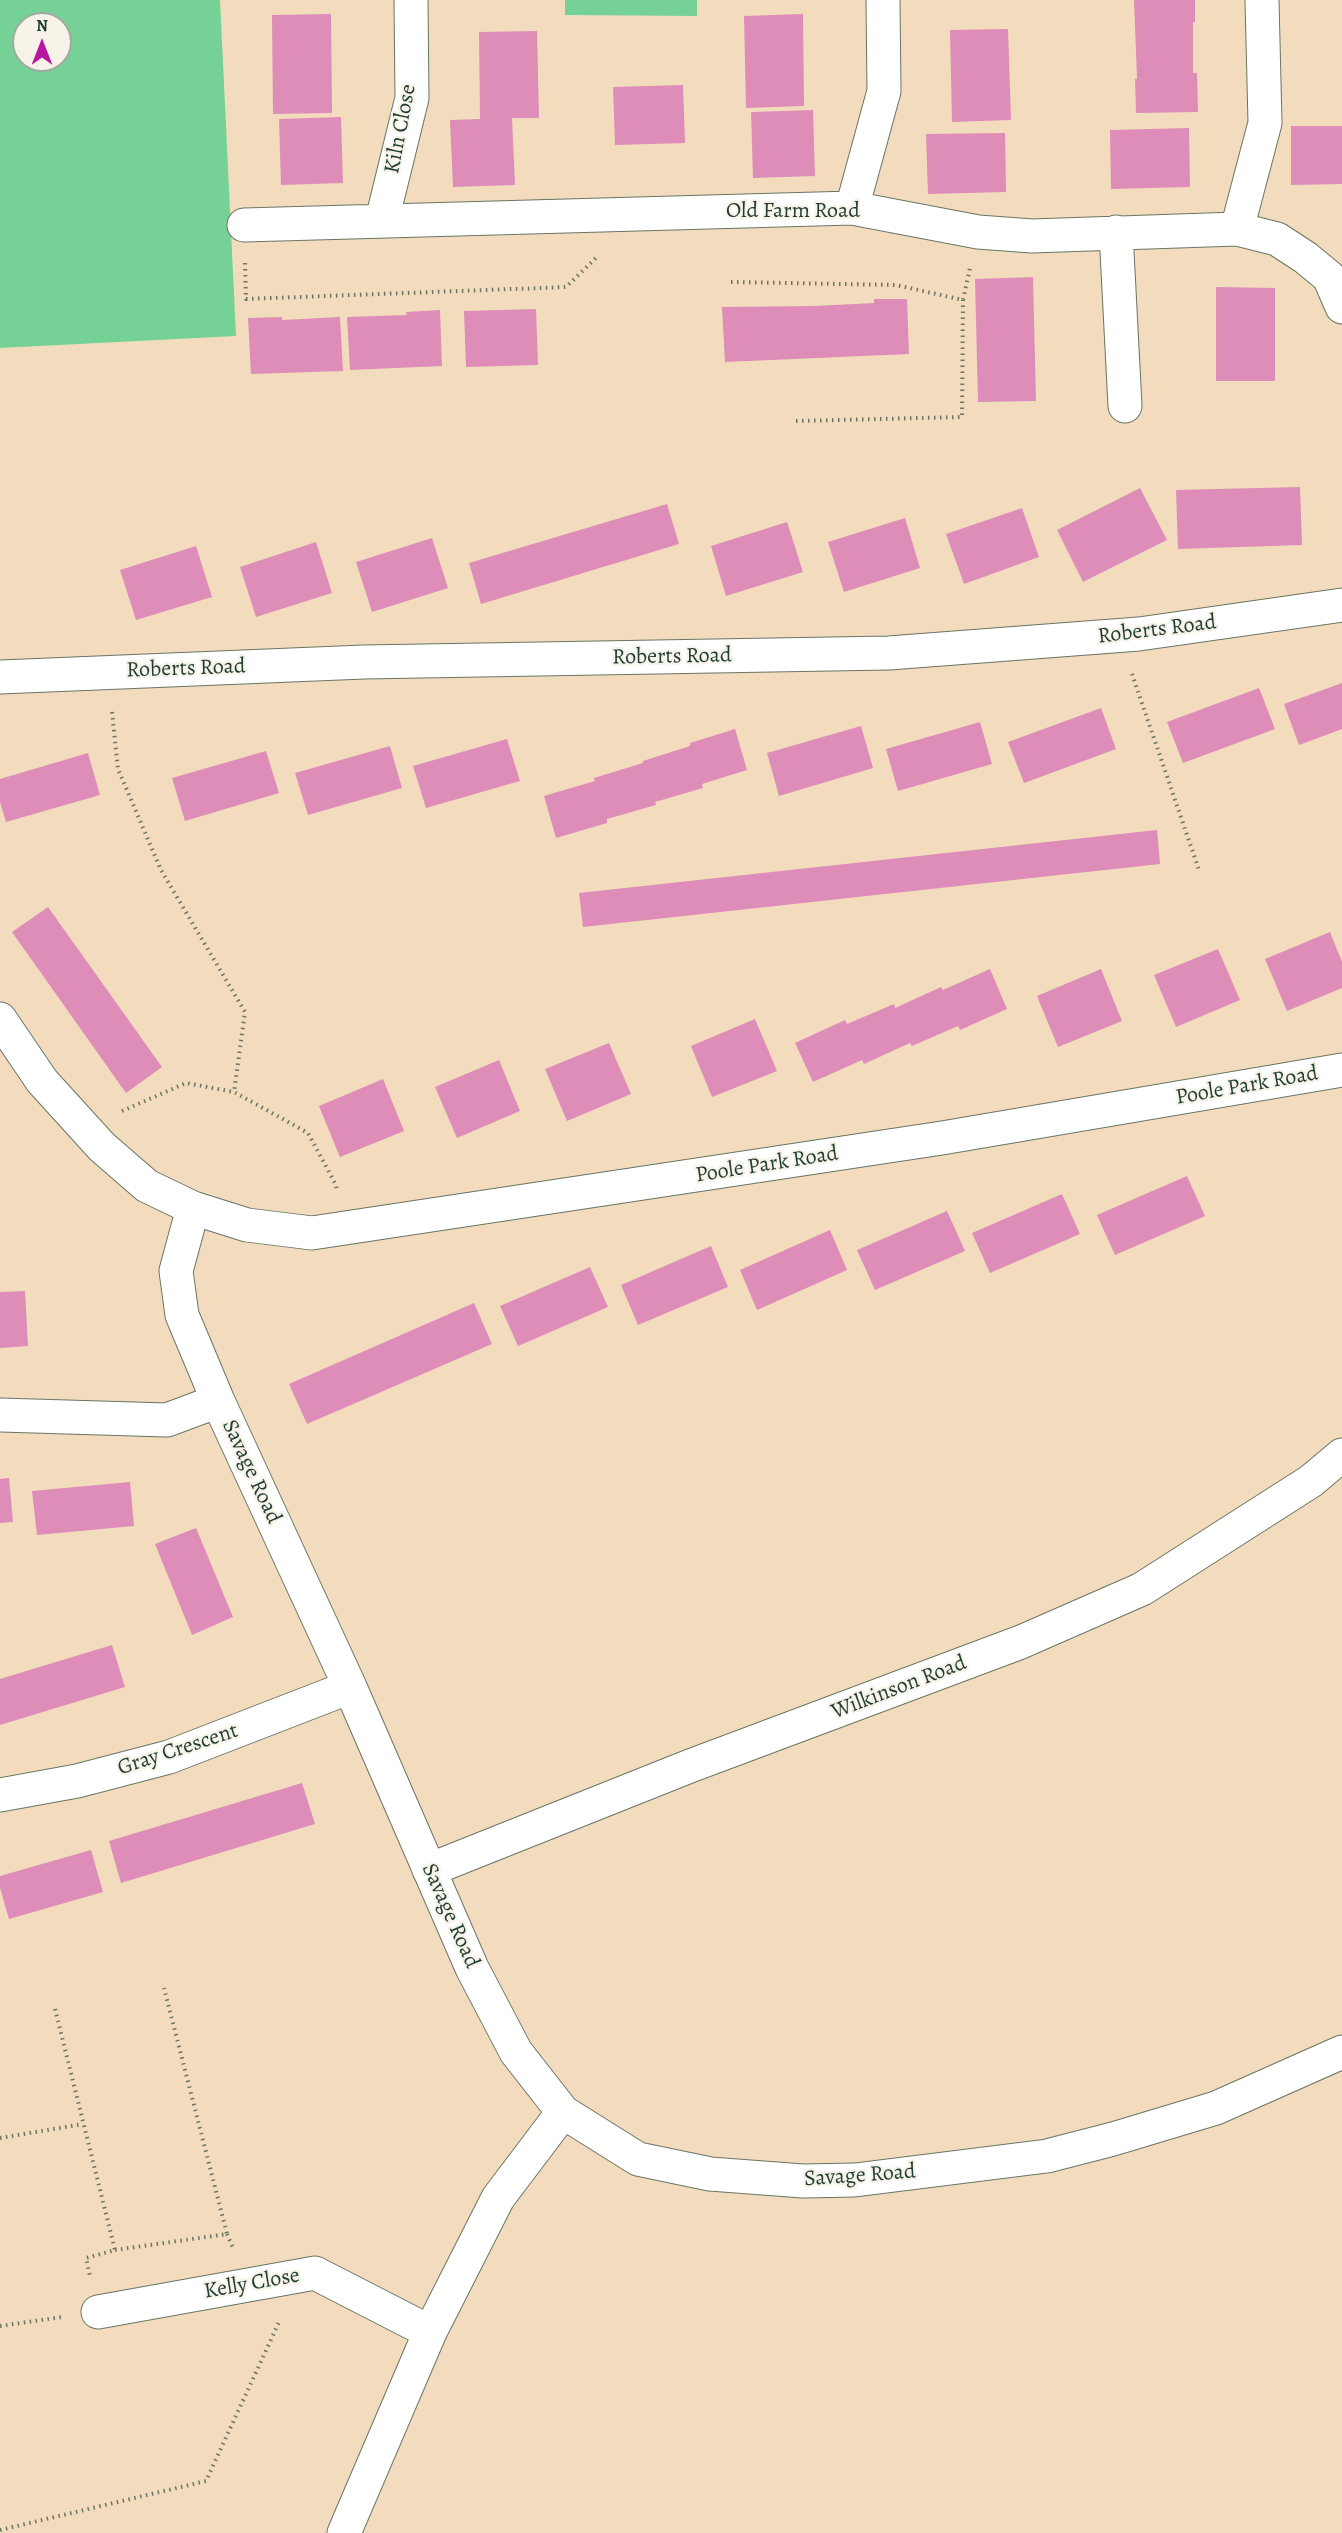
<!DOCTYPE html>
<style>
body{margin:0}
#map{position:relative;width:1342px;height:2533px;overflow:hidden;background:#f3dcbe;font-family:Alegreya,serif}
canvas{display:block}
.north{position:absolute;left:12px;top:12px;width:60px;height:60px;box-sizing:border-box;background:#f7f3e8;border:2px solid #a1aaa0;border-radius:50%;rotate:0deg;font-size:16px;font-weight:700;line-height:24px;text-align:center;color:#1f3d34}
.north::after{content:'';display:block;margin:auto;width:21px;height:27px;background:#b5179e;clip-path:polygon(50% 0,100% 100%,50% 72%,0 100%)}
</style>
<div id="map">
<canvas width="1342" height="2533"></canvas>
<div class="north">N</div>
</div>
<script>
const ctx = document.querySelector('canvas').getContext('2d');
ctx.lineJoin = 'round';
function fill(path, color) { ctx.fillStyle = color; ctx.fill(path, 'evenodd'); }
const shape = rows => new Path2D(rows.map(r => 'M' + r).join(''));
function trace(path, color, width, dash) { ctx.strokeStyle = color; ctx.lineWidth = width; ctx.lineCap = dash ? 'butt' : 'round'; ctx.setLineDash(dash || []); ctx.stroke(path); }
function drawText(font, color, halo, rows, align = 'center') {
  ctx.font = font + ' Alegreya,serif'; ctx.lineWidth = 4.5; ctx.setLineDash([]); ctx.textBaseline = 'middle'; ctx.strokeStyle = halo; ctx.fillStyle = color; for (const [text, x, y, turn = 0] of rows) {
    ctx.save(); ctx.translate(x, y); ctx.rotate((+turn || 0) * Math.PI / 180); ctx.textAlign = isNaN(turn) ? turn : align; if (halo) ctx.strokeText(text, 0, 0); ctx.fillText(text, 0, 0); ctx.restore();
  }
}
fill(shape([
 [0,0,220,0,236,336,0,348],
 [24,24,60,24,60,60,24,60],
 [565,0,697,0,697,16,565,15]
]), '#76d197');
fill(shape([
 [1134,0,1195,0,1195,22,1193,22,1193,73,1197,73,1198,112,1136,113,1135,79,1137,79],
 [331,14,332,113,273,114,272,15],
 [803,14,804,106,746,108,744,16],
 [1008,29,1011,120,952,122,950,30],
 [537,31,539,118,512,118,515,185,453,187,450,120,480,119,479,32],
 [683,85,685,143,615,145,613,87],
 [813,110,815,176,753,178,751,112],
 [341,117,343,183,281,185,279,119],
 [1291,126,1342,126,1342,184,1291,185],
 [1189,128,1190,187,1111,189,1110,130],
 [1005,133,1006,192,928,194,926,134],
 [1033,277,1036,401,978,402,975,279],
 [1216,287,1275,288,1275,381,1216,381],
 [874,299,907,299,909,354,725,362,722,307,815,306,874,303],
 [536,309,538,365,466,367,464,311],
 [440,310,442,366,350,370,347,317,407,315,406,312],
 [282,317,282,320,340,317,343,371,251,374,248,318],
 [1300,487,1302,545,1178,549,1176,490],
 [1140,488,1167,540,1083,582,1057,530],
 [667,504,679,544,481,604,469,563],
 [1022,508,1039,557,964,584,946,534],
 [905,518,920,568,844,592,828,542],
 [787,522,803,572,726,596,711,546],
 [432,538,448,588,372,612,356,562],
 [316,542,332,593,256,617,240,567],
 [196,546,212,597,136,620,120,570],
 [1342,683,1342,729,1299,745,1284,704],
 [1259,688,1275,729,1183,763,1167,722],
 [1101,708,1116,749,1024,783,1008,742],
 [980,722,992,764,898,791,886,749],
 [861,726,873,768,779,796,767,753],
 [735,729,747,770,702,784,703,788,655,802,656,805,607,819,607,823,556,838,544,796,595,781,594,778,643,763,643,761,690,746,690,743],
 [507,739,520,781,426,808,413,766],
 [390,746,402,788,308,815,295,773],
 [266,751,279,793,185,821,172,778],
 [88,753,100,795,6,822,0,802,0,779],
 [1157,830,1160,864,583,927,579,893],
 [48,907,162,1067,126,1093,12,932],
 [1330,932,1342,962,1342,988,1287,1011,1265,959],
 [1218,949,1240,1000,1176,1027,1154,975],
 [990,969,1007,1009,960,1030,958,1026,912,1046,910,1043,864,1064,862,1060,813,1082,795,1043,845,1020,847,1024,894,1004,895,1008,941,987,943,990],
 [1101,969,1122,1021,1058,1047,1037,996],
 [755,1019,777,1071,712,1097,691,1046],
 [609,1043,631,1094,567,1121,545,1069],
 [499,1060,520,1111,457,1138,435,1087],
 [383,1079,404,1131,340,1157,319,1106],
 [1187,1176,1205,1216,1115,1255,1097,1215],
 [1062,1194,1080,1234,990,1273,972,1233],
 [947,1211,965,1251,875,1290,857,1250],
 [830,1230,847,1270,757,1310,740,1270],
 [711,1246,728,1287,638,1325,621,1285],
 [590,1267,608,1307,518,1346,500,1306],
 [25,1291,28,1346,0,1348,0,1292],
 [474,1303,492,1344,307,1424,289,1384],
 [9,1478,13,1522,0,1523,0,1479],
 [130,1482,134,1526,37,1535,32,1491],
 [196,1528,233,1617,192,1635,155,1544],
 [112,1645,125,1687,0,1725,0,1679],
 [302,1783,315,1824,121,1883,109,1841],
 [91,1850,103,1892,9,1919,0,1888,0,1876]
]), '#dd8db7');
const minor = shape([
 [852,208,884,91,883,0],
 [382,220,412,98,411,0],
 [244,225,852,208,978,232,1032,236,1237,229,1277,239,1306,258,1329,277,1342,307],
 [1237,229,1265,123,1262,0],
 [1116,232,1125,406],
 [0,677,364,662,889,653,1139,634,1342,605],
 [0,1019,42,1081,102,1147,147,1186,193,1208,247,1225,312,1233,942,1138,1342,1070],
 [193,1208,176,1271,182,1315,218,1401,350,1687,472,1968,516,2052,563,2112,638,2159,710,2174,803,2181,855,2180,1047,2156,1113,2139,1216,2108,1342,2052],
 [0,1415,167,1420,218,1401],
 [0,1795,77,1781,169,1757,350,1687],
 [429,1870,690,1766,1021,1642,1142,1589,1311,1481,1342,1455],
 [98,2312,315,2273,430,2332],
 [344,2533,430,2332,498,2198,563,2112]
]);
trace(minor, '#697564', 35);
trace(shape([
 [245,263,246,299,566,287,598,256],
 [731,282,896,285,963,300,970,268],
 [796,421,962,417,963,300],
 [1132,674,1199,870],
 [112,712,118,769,161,870,245,1012,234,1092],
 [122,1111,186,1083,234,1092,308,1133,336,1185,337,1191],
 [55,2009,115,2250,86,2258,90,2276],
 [0,2138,83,2124],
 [227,2234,234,2250],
 [115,2250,227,2234,164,1988],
 [0,2326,62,2317],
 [0,2530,206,2481,280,2320]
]), '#697564', 4, [1.5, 4.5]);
trace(minor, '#fff', 33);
drawText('22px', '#1f3d34', '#f7f3e8', [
 ["Kiln Close",401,129,-79],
 ["Old Farm Road",793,212],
 ["Roberts Road",1157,630,-7],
 ["Roberts Road",672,657,-1],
 ["Roberts Road",186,669,-2],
 ["Poole Park Road",1247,1086,-10],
 ["Poole Park Road",767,1165,-9],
 ["Savage Road",251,1472,65],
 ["Wilkinson Road",899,1688,-21],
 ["Gray Crescent",178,1750,-18],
 ["Savage Road",450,1916,66],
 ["Savage Road",860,2176,-4],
 ["Kelly Close",252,2284,-10]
]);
</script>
